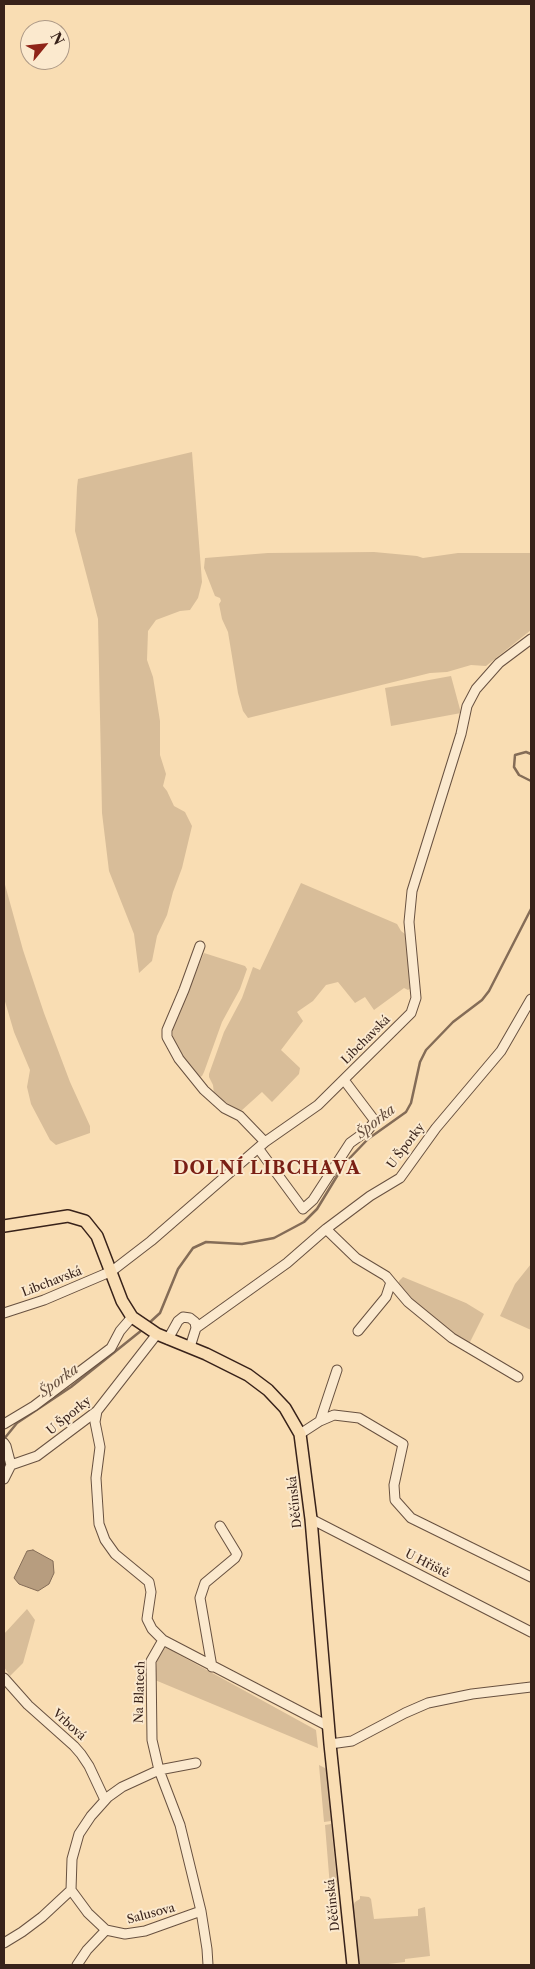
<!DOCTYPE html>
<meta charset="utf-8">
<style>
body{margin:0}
#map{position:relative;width:535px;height:1969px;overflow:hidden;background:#f9ddb3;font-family:"Libre Caslon Text",serif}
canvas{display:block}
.frame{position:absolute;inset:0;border:5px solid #38221a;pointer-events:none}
.north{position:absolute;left:20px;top:20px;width:50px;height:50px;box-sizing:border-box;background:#fbe9ce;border:1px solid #ad9986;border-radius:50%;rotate:62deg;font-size:14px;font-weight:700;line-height:20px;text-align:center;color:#38221a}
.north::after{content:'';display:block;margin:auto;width:18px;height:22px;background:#8f2418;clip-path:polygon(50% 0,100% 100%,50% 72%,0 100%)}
</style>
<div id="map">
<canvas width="535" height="1969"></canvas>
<div class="frame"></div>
<div class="north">N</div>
</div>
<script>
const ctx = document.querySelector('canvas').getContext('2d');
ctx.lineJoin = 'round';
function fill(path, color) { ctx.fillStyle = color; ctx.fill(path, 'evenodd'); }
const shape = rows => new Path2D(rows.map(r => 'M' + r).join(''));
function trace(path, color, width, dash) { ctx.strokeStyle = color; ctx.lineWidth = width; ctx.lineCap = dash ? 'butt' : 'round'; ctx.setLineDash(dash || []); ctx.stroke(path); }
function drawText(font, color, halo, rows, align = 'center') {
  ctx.font = font + ' "Libre Caslon Text",serif'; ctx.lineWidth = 4; ctx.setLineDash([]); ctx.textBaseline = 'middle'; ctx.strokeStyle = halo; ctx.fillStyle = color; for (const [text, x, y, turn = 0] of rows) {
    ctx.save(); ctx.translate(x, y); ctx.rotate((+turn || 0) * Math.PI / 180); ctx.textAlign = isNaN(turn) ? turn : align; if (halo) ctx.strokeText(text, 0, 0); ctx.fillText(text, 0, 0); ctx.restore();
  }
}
fill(shape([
 [192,452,202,582,198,598,190,610,180,611,156,620,148,631,147,660,153,677,160,721,160,755,166,774,163,786,167,791,174,806,185,812,192,826,182,868,173,892,167,915,157,936,152,961,139,973,134,934,109,871,102,813,98,619,75,531,77,487,78,479],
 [374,552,417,556,423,558,458,553,531,553,531,630,486,666,471,665,447,672,430,673,248,718,243,711,238,693,228,632,222,619,219,604,221,601,220,598,215,596,213,591,204,568,205,558,268,553],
 [451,676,461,713,391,726,385,688],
 [4,881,23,950,44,1013,70,1082,90,1126,90,1133,56,1145,50,1140,31,1104,27,1087,30,1070,14,1032,4,998],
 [301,883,397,924,401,931,405,934,411,988,408,990,404,988,374,1010,365,997,355,1003,338,982,326,985,313,1001,297,1012,303,1021,281,1050,300,1068,299,1074,272,1102,262,1092,241,1111,220,1099,214,1094,213,1085,209,1077,209,1074,224,1032,242,998,253,967,260,970],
 [204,953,245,966,247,969,240,989,222,1022,204,1072,202,1076,198,1078,180,1055,173,1041,173,1027],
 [531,1264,531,1330,500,1316,515,1284],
 [403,1277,466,1303,484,1314,469,1344,455,1336,406,1296,398,1286,399,1281],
 [27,1609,35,1620,23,1663,10,1676,4,1667,4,1634],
 [165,1647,316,1730,318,1748,155,1680,157,1660],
 [319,1765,325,1768,328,1773,331,1821,324,1822],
 [331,1824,337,1882,334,1888,333,1887,330,1887,325,1825],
 [360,1896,369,1897,371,1899,374,1919,418,1916,418,1909,425,1907,430,1956,405,1959,405,1962,380,1965,360,1965,353,1906,355,1902,360,1899]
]), '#d8bd99');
const water = shape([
 [33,1550,53,1561,54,1573,49,1584,38,1591,19,1584,14,1578,27,1551,33,1550]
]);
fill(water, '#b79d7f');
trace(water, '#846c57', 1);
trace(shape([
 [531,754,526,752,515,755,514,767,519,775,531,781],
 [148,1324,160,1313,178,1269,193,1248,206,1242,242,1244,274,1238,304,1222,317,1209,345,1163,368,1139,406,1112,411,1103,420,1062,426,1050,453,1022,482,1000,489,991,531,909],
 [4,1439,17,1423,71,1387,142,1330]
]), '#846c57', 2.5);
const minor = shape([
 [200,946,184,990,167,1030,167,1037,179,1059,204,1090,224,1108,240,1116,265,1142],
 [258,1148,303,1209,313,1200,350,1143,368,1130,375,1121,344,1080],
 [326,1229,356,1258,386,1276,391,1282,386,1297,358,1331],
 [391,1282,408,1302,452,1338,518,1377],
 [4,1313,44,1300,112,1271,151,1241,265,1142,318,1105,411,1013,416,998,409,922,412,891,461,734,467,706,476,689,499,663,531,639],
 [196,1328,287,1263,326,1229,370,1196,400,1178,436,1128,501,1051,531,999],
 [168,1339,178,1321,183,1317,190,1318,195,1322,196,1328,190,1347],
 [97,1411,95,1422,100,1447,96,1478,99,1524,105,1540,115,1554,149,1582,151,1592,147,1619,152,1629,163,1640,151,1661,152,1740,159,1770,180,1825,201,1911,207,1949,208,1965],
 [320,1421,334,1415,359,1418,403,1444,394,1485,395,1500,411,1518,531,1577],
 [4,1424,34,1406,111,1348,120,1331,132,1317],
 [300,1434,320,1421,337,1370],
 [4,1443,6,1446,11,1465],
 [4,1479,11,1465,37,1456,97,1411,157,1334],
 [311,1519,531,1632],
 [163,1640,328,1726],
 [212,1667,200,1598,205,1583,235,1558,237,1554,220,1526],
 [4,1678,28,1705,74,1746,81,1754,89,1766,105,1800],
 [330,1744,352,1741,405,1713,428,1703,472,1694,531,1687],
 [71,1890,88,1913,106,1930,125,1934,145,1931,201,1911],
 [4,1943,22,1932,42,1917,71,1890,72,1859,79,1834,91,1816,108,1797,122,1787,159,1770,196,1763],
 [77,1965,87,1950,106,1930]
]);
const major = shape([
 [4,1226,68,1216,85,1221,97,1236,122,1301,132,1317,157,1334,206,1354,248,1375,268,1390,285,1408,300,1434,311,1519,330,1744,353,1965]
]);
trace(minor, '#685140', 11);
trace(major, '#38221a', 14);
trace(minor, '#fbe9ce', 9);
trace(major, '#f9ddb3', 11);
drawText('12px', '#38221a', '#fbe9ce', [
 ["Libchavská",366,1040,-45],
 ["U Šporky",406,1146,-53],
 ["Libchavská",52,1282,-21],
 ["U Šporky",69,1416,-39],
 ["Děčínská",295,1502,-96],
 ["U Hřiště",427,1564,27],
 ["Na Blatech",140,1692,-88],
 ["Vrbová",69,1725,42],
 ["Děčínská",333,1905,-96],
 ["Salusova",151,1914,-15]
]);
drawText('italic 14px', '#644d3d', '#fbe9ce', [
 ["Šporka",376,1122,-38],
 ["Šporka",59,1381,-36]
]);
ctx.letterSpacing = '1px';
drawText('bold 18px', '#7a1f14', '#fbe9ce', [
 ["DOLNÍ LIBCHAVA",267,1169]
]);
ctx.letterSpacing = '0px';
</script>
